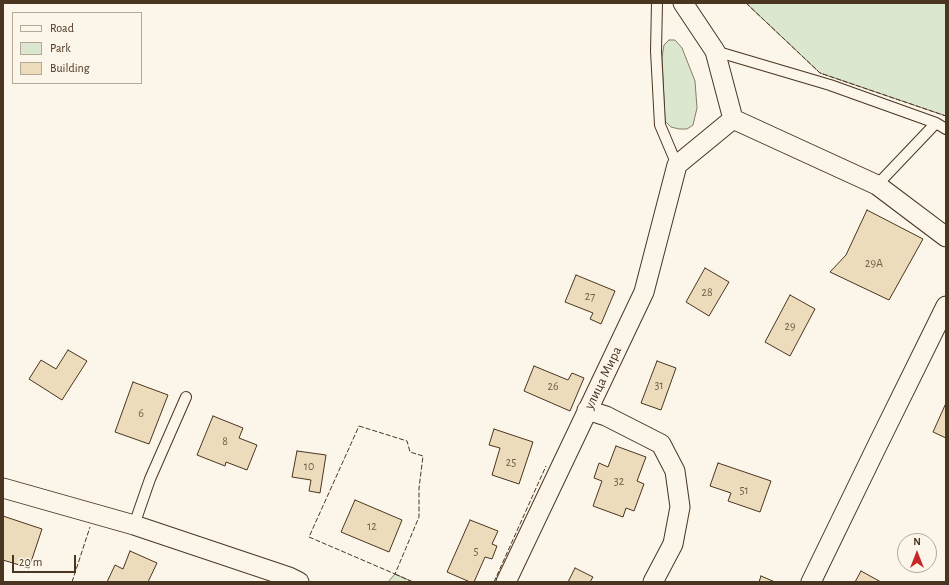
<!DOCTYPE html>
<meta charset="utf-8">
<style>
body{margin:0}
#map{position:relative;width:949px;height:585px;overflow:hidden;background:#fbf6e9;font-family:"Alegreya Sans",sans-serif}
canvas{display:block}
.frame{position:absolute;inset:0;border:4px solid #4a3520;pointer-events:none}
.legend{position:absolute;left:12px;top:12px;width:130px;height:72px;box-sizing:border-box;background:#fbf6e9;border:1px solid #b4a999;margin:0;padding:5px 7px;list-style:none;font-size:12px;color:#4a3520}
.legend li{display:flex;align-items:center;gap:8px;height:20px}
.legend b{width:20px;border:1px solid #b4a999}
.north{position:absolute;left:897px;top:533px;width:40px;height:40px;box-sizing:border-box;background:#fbf6e9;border:1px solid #b4a999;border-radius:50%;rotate:0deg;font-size:11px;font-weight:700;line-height:16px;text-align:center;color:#4a3520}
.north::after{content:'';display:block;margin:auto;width:14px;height:18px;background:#c62828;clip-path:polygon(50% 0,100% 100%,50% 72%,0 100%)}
.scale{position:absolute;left:12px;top:555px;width:64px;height:18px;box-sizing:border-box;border:2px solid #4a3520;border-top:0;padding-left:5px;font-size:12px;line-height:14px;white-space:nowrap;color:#4a3520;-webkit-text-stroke:3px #fbf6e9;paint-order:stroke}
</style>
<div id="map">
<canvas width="949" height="585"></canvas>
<div class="frame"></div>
<ul class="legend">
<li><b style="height:5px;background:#fbf6e9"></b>Road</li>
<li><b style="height:11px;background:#dce7d0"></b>Park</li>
<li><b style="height:11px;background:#ecdcbc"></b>Building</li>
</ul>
<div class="north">N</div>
<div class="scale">20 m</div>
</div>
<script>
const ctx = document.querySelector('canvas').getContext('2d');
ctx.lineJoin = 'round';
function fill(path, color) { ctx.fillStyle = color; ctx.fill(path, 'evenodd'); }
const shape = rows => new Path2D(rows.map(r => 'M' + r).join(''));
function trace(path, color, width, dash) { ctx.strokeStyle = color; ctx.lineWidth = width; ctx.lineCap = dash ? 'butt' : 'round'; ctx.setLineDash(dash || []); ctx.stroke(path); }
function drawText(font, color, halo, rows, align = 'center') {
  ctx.font = font + ' "Alegreya Sans",sans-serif'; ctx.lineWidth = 3; ctx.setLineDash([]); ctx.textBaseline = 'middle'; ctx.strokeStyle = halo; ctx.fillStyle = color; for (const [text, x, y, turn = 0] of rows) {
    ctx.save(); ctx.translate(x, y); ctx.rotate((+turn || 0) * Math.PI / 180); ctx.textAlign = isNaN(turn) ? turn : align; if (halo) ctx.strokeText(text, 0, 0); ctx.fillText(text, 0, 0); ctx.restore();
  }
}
const green = shape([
 [746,3,946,3,946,116,820,73,746,3],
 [669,40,675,40,682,48,695,81,697,108,693,125,687,129,679,129,671,127,665,121,662,57,664,45,669,40],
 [395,574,413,582,388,582,395,574]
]);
fill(green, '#dce7d0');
trace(green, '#887966', 1);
const building = shape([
 [867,210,923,239,889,300,830,272,846,255,867,210],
 [705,268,729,282,709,316,686,302,705,268],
 [576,275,615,291,601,324,590,319,593,313,565,302,576,275],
 [790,295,815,309,790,356,765,342,790,295],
 [68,350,87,361,62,400,29,379,41,360,56,369,68,350],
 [657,361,676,368,661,410,641,403,657,361],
 [534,366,568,380,572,373,584,378,570,411,524,391,534,366],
 [133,382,168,395,149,444,115,432,133,382],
 [946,403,946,438,933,432,946,403],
 [213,416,243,428,239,438,257,445,247,470,226,462,225,466,197,455,213,416],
 [494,429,533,442,519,484,492,475,500,448,489,445,494,429],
 [616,446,646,457,637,481,644,484,634,511,626,508,623,517,593,506,602,481,594,478,599,463,608,467,616,446],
 [297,451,326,455,320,493,309,491,311,480,292,477,297,451],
 [718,463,771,481,760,512,728,501,731,493,710,486,718,463],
 [355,500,402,520,389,552,341,532,355,500],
 [3,516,42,529,29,568,3,560,3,516],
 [470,520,498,531,492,544,497,546,492,559,485,557,474,582,470,582,447,572,470,520],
 [130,551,157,563,148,582,107,582,115,565,123,569,130,551],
 [575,568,593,577,590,582,568,582,575,568],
 [861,571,881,582,855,582,861,571],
 [761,576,775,582,759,582,761,576]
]);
fill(building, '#ecdcbc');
trace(building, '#4a3520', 1);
const service = shape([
 [657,3,656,51,660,125,677,165],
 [715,51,830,85,936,123,946,129],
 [877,185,936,123],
 [134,525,150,479,186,397]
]);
const minor = shape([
 [683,3,715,51,733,119],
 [587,410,606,416,661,444,675,471,680,507,673,544,653,582],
 [3,488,134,525,289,577,299,582],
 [506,582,644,292,677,165,733,119,877,185,946,237],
 [811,582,878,444,946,306]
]);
trace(service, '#4a3520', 12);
trace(minor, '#4a3520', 21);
trace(service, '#fbf6e9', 10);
trace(minor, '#fbf6e9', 19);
trace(shape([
 [746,3,820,73,946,116],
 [359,426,407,441,410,452,423,456,419,488,419,517,395,574,309,537,359,426],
 [395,574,413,582],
 [72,582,90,527],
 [494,582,546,466]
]), '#4a3520', 1, [5, 2]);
drawText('12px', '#725f47', null, [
 ["29А",874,263],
 ["28",707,292],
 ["27",590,296],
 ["29",790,326],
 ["31",659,385],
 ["26",553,386],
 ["6",141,413],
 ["8",225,441],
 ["25",511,462],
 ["10",309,466],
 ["32",619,481],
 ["51",744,490],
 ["12",372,526],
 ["5",476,551]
]);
drawText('14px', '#4a3520', '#fbf6e9', [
 ["улица Мира",603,378,-64]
]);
</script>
